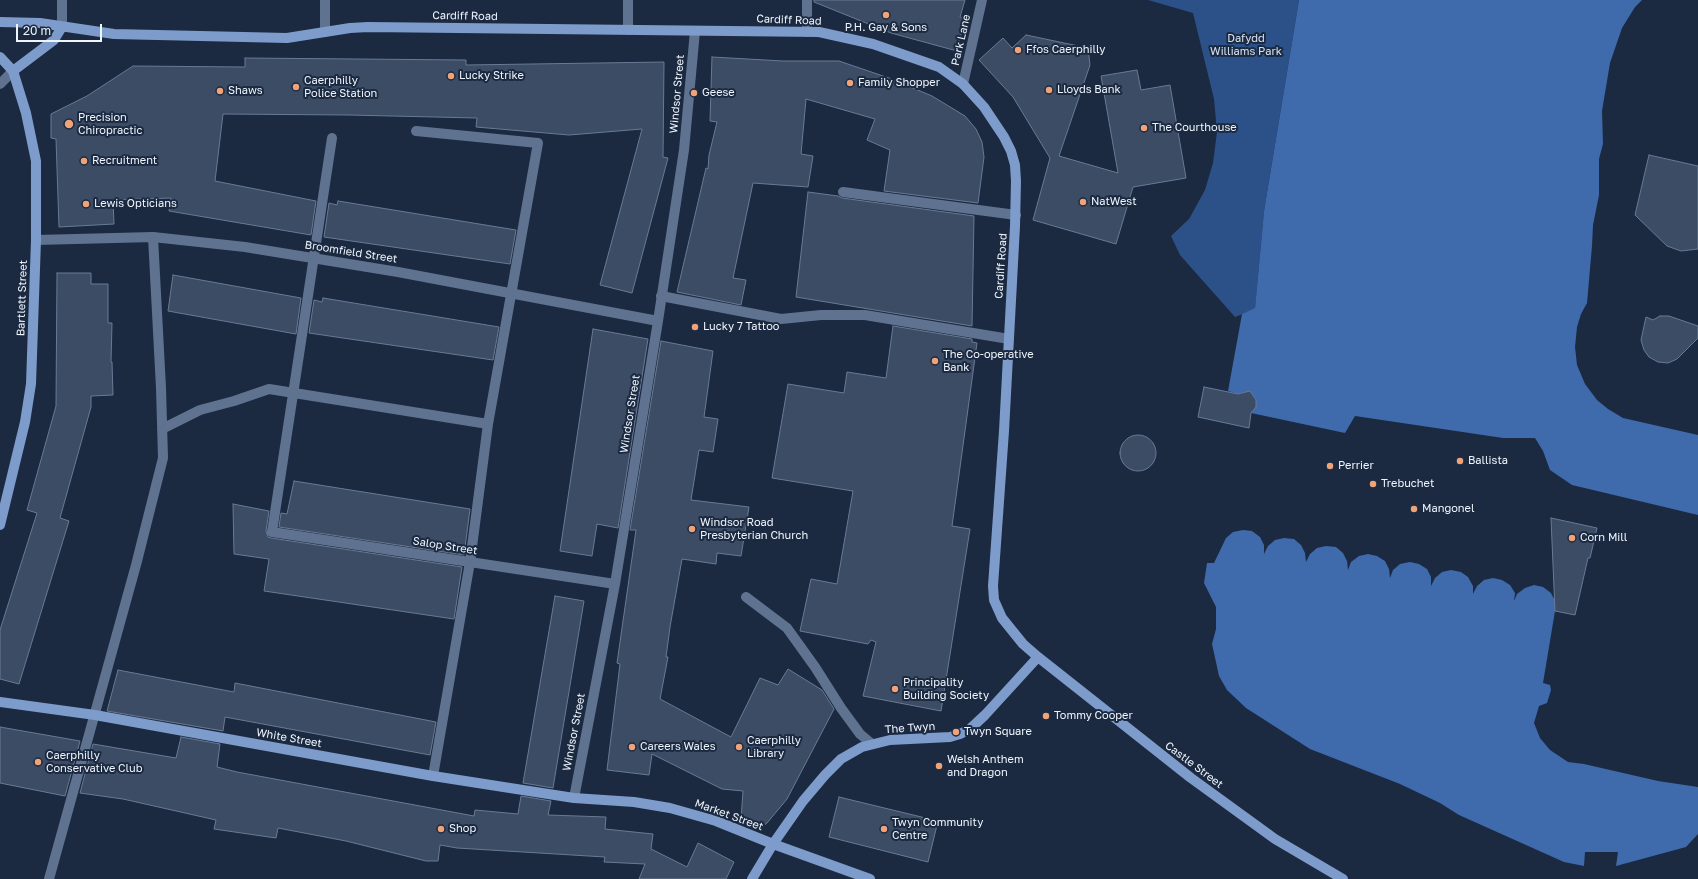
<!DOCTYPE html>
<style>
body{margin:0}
#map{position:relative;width:1698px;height:879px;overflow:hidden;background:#1b2a40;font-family:"Golos Text",sans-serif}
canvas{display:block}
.scale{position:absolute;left:16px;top:24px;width:86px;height:18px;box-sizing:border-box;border:2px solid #eff5fe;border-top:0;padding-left:5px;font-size:12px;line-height:14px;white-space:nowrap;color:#eff5fe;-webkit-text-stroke:3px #1b2a40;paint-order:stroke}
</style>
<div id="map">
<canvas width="1698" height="879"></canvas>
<div class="scale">20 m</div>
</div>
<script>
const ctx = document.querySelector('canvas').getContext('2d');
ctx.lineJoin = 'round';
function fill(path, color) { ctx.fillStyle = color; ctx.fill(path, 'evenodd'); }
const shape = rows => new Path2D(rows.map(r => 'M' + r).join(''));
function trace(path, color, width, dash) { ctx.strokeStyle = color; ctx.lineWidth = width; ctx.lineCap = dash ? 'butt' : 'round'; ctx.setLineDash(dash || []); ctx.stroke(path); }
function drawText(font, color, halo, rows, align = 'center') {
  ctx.font = font + ' "Golos Text",sans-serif'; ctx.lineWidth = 4; ctx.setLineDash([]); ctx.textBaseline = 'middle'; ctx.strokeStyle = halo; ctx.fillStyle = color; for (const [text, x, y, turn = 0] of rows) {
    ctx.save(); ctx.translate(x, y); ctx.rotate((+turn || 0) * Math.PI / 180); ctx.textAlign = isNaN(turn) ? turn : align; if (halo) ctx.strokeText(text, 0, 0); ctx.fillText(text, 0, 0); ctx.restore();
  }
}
fill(shape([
 [1148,0,1299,0,1264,211,1255,309,1235,317,1180,255,1171,236,1189,219,1205,190,1213,163,1217,132,1214,99,1193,13]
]), '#2c5189');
fill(shape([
 [1299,0,1642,0,1635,7,1622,28,1610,63,1602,111,1603,144,1599,159,1599,195,1593,225,1592,246,1587,303,1581,314,1577,327,1575,347,1577,365,1585,384,1597,400,1608,409,1623,418,1698,435,1698,515,1572,485,1550,470,1543,451,1535,438,1503,438,1355,416,1345,433,1251,413,1256,407,1256,400,1252,394,1246,392,1238,394,1228,391,1242,314,1255,308,1264,211],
 [1243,530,1252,531,1260,537,1264,545,1264,554,1268,546,1275,540,1284,538,1294,539,1301,545,1305,553,1306,562,1310,554,1317,548,1326,546,1336,547,1343,553,1347,561,1348,570,1351,562,1359,556,1368,554,1377,556,1385,561,1389,569,1390,578,1393,570,1400,564,1410,562,1419,564,1427,569,1431,577,1431,586,1435,578,1442,572,1451,570,1461,572,1468,577,1473,586,1473,594,1477,586,1484,580,1493,578,1502,580,1510,585,1515,593,1514,601,1517,594,1525,588,1534,585,1543,587,1551,593,1555,601,1555,611,1543,683,1550,685,1551,690,1547,703,1539,706,1534,723,1540,738,1550,750,1568,762,1584,764,1658,781,1698,787,1698,834,1686,847,1616,866,1618,852,1585,852,1584,866,1564,862,1459,815,1440,803,1400,784,1310,749,1246,708,1227,690,1219,676,1212,644,1216,629,1216,607,1204,583,1207,563,1214,563,1226,538,1233,532]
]), '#3f6aac');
const building = shape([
 [814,0,965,0,960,17,965,18,957,51,891,33,814,2,814,0],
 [1026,35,1088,48,1090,65,1059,156,1118,173,1101,76,1137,70,1141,90,1170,85,1186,178,1133,187,1116,244,1033,220,1050,158,1013,97,979,60,1003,38,1012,48,1026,35],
 [712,57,783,61,839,61,889,78,932,96,965,116,976,129,982,142,984,157,978,203,884,191,890,150,867,140,875,119,806,99,801,154,813,156,808,187,753,183,733,278,746,280,741,305,677,292,706,168,708,169,709,155,717,122,710,121,712,57],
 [245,58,466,60,466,65,664,62,663,157,668,158,632,293,600,285,642,129,569,135,476,127,477,118,349,115,223,114,215,181,316,201,311,235,169,211,171,198,113,200,114,224,59,227,56,139,51,138,51,114,87,96,133,66,245,67,245,58],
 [1649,155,1698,166,1698,249,1681,251,1667,246,1635,215,1649,155],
 [808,192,838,196,842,198,974,216,972,326,796,297,808,192],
 [338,201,516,230,510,264,324,237,329,203,337,205,338,201],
 [57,273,91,273,91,284,108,284,108,323,112,323,111,362,112,362,113,395,91,396,91,407,60,518,69,521,19,684,0,679,0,630,37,513,27,510,56,406,57,273],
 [173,275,301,298,296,334,168,311,173,275],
 [323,298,499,327,493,360,309,333,314,300,322,302,323,298],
 [1660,316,1669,316,1698,326,1698,338,1677,359,1668,363,1658,362,1649,357,1644,350,1641,340,1646,317,1653,320,1660,316],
 [893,326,972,339,972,342,977,343,952,526,970,529,941,711,863,696,876,642,871,640,868,644,800,631,811,579,837,584,853,491,772,478,788,384,844,393,847,372,886,378,893,326],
 [593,329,648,339,618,528,597,524,592,556,560,551,593,329],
 [661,341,713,351,704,417,718,419,713,452,699,450,691,500,749,507,741,556,717,553,716,564,682,559,670,627,666,657,668,657,660,699,731,737,760,678,778,685,788,669,822,690,834,709,787,799,767,823,759,829,748,827,741,819,743,791,722,789,652,754,649,775,607,770,620,664,617,663,636,530,630,530,661,341],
 [1204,387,1238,394,1250,391,1256,400,1256,407,1251,413,1249,428,1198,417,1204,387],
 '1120 453a18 18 0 1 1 36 0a18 18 0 1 1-36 0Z',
 [294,481,470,509,464,555,279,527,281,513,287,514,294,481],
 [233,504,269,511,266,531,268,537,271,538,462,567,454,619,264,591,269,559,234,554,233,504],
 [1551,518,1597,528,1590,558,1588,558,1575,615,1555,611,1551,518],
 [555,596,584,601,553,788,523,783,555,596],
 [118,670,234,692,235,683,436,722,430,755,225,717,223,731,107,711,118,670],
 [0,727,80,741,65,796,0,783,0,727],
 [181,737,220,744,217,767,237,772,474,816,475,810,518,814,521,796,551,801,548,815,606,817,605,829,653,834,651,849,687,867,698,843,734,862,726,879,639,879,645,864,604,862,605,857,457,848,440,845,438,861,426,861,346,841,278,828,276,838,214,829,216,820,123,799,80,793,93,744,176,758,181,737],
 [839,797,938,821,928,862,829,837,839,797]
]);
fill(building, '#3c4c65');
trace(building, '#697a95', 1);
trace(shape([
 [416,131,538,143,488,424,470,562,433,776],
 [843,192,1016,215],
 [661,296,781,319,821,315,865,315,1009,339],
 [162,429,200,410,234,401,269,389,488,424],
 [272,532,332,138],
 [746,597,787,628,815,667,841,708,860,734,872,744],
 [49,879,136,565,163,458,161,388,153,237]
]), '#5f7390', 10);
trace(shape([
 [62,27,62,0],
 [628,30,628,0],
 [325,32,325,0],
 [807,32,807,0],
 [0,84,13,71],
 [963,84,982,0],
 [36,240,153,237,245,247,398,272,658,321],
 [272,532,615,584],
 [574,798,615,584,658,321,684,150,695,31]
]), '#5f7390', 10);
trace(shape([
 [0,22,40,23,114,34,287,38,350,28,368,27,819,32,873,44,939,67,963,84,984,107,1004,137,1011,151,1015,165,1016,181,1015,226,1004,431,993,586,994,600,1002,618,1023,644,1038,657,1191,778,1275,839,1343,879],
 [0,57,13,71,26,113,36,161,36,240,31,384,25,422,0,525],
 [13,71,54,40,62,27],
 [0,702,95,715,433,776,574,798,634,802,670,808,716,821,773,844,870,879],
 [752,879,773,844,803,801,825,775,841,759,862,747,890,740,950,737,960,734,970,729,985,715,1038,657]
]), '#7d9ccb', 10);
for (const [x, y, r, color] of [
 [886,15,4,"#f0a279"],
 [1018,50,4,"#f0a279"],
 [451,76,4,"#f0a279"],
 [850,83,4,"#f0a279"],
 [296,87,4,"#f0a279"],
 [1049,90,4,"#f0a279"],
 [220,91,4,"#f0a279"],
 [694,93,4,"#f0a279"],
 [69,124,5,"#f0a279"],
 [1144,128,4,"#f0a279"],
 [84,161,4,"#f0a279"],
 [1083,202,4,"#f0a279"],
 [86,204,4,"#f0a279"],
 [695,327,4,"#f0a279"],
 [935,361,4,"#f0a279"],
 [1460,461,4,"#f0a279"],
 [1330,466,4,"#f0a279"],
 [1373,484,4,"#f0a279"],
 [1414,509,4,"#f0a279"],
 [692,529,4,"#f0a279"],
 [1572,538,4,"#f0a279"],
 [895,689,4,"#f0a279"],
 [1046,716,4,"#f0a279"],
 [956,732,4,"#f0a279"],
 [632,747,4,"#f0a279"],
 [739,747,4,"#f0a279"],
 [38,762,4,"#f0a279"],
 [939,766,4,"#f0a279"],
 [441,829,4,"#f0a279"],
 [884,829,4,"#f0a279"]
]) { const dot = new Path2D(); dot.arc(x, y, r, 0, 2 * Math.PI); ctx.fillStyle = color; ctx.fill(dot); trace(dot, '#1b2a40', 1.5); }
drawText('11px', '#eff5fe', '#1b2a40', [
 ["Cardiff Road",465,16,1],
 ["Cardiff Road",789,20,2],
 ["Park Lane",961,40,-77],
 ["Windsor Street",677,94,-85],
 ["Broomfield Street",351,252,9],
 ["Cardiff Road",1001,266,-86],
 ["Bartlett Street",22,298,-88],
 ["Windsor Street",630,414,-81],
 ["Salop Street",445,546,9],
 ["The Twyn",910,728,-4],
 ["Windsor Street",574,732,-79],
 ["White Street",289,738,10],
 ["Castle Street",1194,765,37],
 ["Market Street",729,815,20]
]);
drawText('11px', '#eff5fe', '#1b2a40', [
 ["P.H. Gay & Sons",886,28,"center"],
 ["Ffos Caerphilly",1026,50],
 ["Lucky Strike",459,76],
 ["Caerphilly",304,81],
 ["Police Station",304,94],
 ["Family Shopper",858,83],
 ["Lloyds Bank",1057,90],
 ["Shaws",228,91],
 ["Geese",702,93],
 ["Precision",78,118],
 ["Chiropractic",78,131],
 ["The Courthouse",1152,128],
 ["Recruitment",92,161],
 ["NatWest",1091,202],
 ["Lewis Opticians",94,204],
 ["Lucky 7 Tattoo",703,327],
 ["The Co-operative",943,355],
 ["Bank",943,368],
 ["Ballista",1468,461],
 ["Perrier",1338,466],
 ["Trebuchet",1381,484],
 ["Mangonel",1422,509],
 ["Windsor Road",700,523],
 ["Presbyterian Church",700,536],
 ["Corn Mill",1580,538],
 ["Principality",903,683],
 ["Building Society",903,696],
 ["Tommy Cooper",1054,716],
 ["Twyn Square",964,732],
 ["Caerphilly",747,741],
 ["Library",747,754],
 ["Careers Wales",640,747],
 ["Caerphilly",46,756],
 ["Conservative Club",46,769],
 ["Welsh Anthem",947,760],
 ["and Dragon",947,773],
 ["Twyn Community",892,823],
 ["Centre",892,836],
 ["Shop",449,829]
], 'left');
drawText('11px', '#d5e2f5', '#1b2a40', [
 ["Dafydd",1246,39],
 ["Williams Park",1246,52]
]);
</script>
